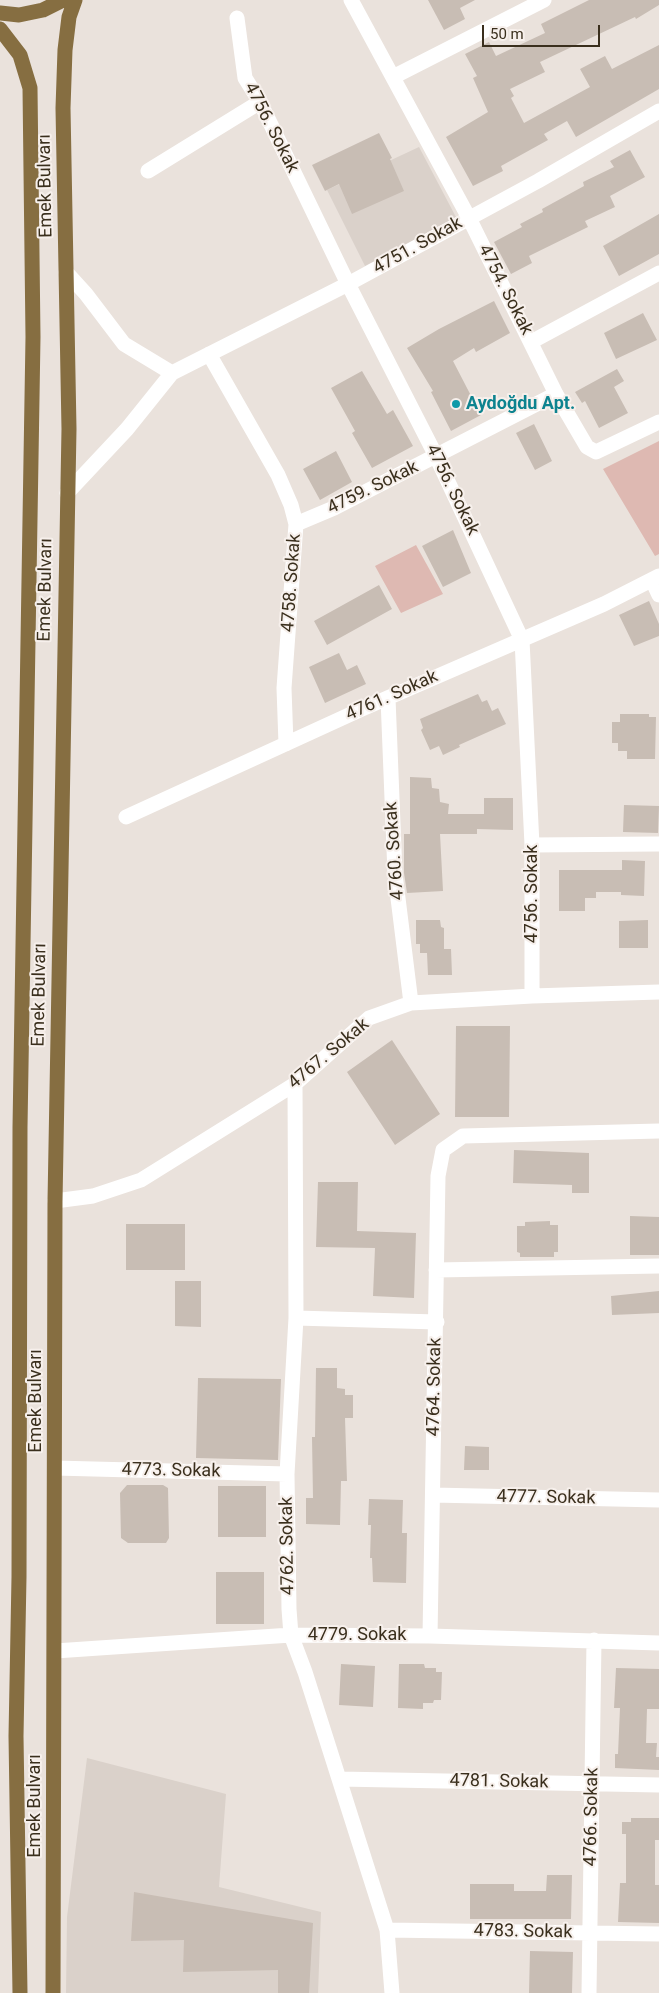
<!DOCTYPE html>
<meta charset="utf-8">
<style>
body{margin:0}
#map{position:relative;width:659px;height:1993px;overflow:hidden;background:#eae2dc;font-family:Roboto,sans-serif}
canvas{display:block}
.scale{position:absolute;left:482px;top:25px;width:118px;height:22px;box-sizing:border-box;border:2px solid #3a2f1d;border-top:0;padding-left:6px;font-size:15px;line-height:18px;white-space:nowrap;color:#3a2f1d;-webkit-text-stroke:4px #f7f0ec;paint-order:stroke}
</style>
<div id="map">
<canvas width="659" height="1993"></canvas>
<div class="scale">50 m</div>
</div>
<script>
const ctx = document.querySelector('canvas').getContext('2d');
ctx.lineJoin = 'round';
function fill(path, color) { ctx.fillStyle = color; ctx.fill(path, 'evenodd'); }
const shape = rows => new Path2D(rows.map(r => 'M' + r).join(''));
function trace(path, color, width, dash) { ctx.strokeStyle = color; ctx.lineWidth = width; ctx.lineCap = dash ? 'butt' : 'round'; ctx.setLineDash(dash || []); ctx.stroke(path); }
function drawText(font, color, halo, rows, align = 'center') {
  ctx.font = font + ' Roboto,sans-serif'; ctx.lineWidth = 4; ctx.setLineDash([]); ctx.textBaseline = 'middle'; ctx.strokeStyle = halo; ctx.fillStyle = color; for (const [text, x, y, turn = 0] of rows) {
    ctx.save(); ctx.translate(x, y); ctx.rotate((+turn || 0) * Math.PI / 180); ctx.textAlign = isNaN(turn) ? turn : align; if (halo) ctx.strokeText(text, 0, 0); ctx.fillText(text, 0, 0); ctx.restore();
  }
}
fill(shape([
 [419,147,457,219,365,266,327,190],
 [87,1758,226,1794,219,1887,321,1912,318,1993,66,1993,67,1917]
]), '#dad1ca');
fill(shape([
 [659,441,659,554,655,556,603,469],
 [416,545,443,594,401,613,375,566]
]), '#deb9b2');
fill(shape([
 [428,0,475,0,460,8,465,19,444,30],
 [589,0,659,0,659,5,636,19,635,17,540,62,545,72,510,89,514,96,511,98,524,123,590,87,580,69,605,56,612,69,659,45,659,89,576,137,567,121,544,134,548,140,501,166,503,171,473,186,446,137,488,112,473,78,477,76,465,54,489,42,496,56,545,33,541,24],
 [379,133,392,158,390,159,404,191,352,214,339,184,325,191,312,165],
 [630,150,645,177,610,196,615,207,585,221,588,227,529,256,532,263,511,274,494,242,522,227,520,224,543,212,542,209,584,186,583,182,614,167,610,161],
 [659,214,659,254,619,276,603,246],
 [494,301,510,333,476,352,474,348,453,361,481,415,451,431,431,392,433,391,407,348,439,329],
 [643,313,657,340,616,359,604,333],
 [617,369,624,381,614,387,628,413,599,428,585,401,582,403,575,392],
 [362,371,387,414,393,410,413,446,372,468,352,433,355,431,331,388],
 [534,424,552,461,535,470,516,433],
 [336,451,352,482,320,500,303,469],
 [453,530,471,573,443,587,422,546],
 [379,585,392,609,327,645,314,621],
 [649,601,659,624,659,636,634,646,619,615],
 [339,653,347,670,357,665,366,684,325,703,309,667],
 [478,694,482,702,487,700,492,711,498,708,506,724,459,745,460,747,443,755,439,746,430,750,421,730,423,728,420,719],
 [620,714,649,714,649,717,656,717,655,759,627,759,627,751,618,751,618,743,612,743,612,722,620,722],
 [410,777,431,778,432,788,439,789,440,802,449,804,448,814,484,814,484,798,513,798,513,830,477,829,477,834,440,834,443,891,407,893,404,873,404,834,410,834],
 [624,805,659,806,658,833,623,832],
 [622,860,645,861,644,896,621,895,621,892,596,892,596,898,585,898,585,911,559,911,559,870,622,870],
 [416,920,440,920,441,927,444,928,444,949,451,949,452,975,428,975,427,953,420,953,420,944,416,944],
 [648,920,648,948,619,948,619,921],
 [456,1026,510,1026,509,1117,455,1117],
 [392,1040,440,1114,395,1145,347,1072],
 [514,1150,589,1153,589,1193,572,1193,572,1185,513,1183],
 [318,1182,358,1182,357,1231,416,1233,414,1298,373,1296,375,1248,316,1247],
 [630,1216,659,1217,659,1255,630,1255],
 [550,1221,550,1225,558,1225,558,1252,554,1252,554,1257,520,1257,520,1253,517,1252,517,1226,525,1226,525,1222],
 [126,1224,185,1224,185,1270,126,1270],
 [175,1281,201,1281,201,1327,175,1326],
 [659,1291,659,1313,612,1315,611,1296],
 [316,1368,337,1368,337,1388,345,1389,345,1395,353,1395,353,1418,345,1418,347,1481,341,1481,340,1525,306,1524,306,1498,313,1498,312,1437,315,1437],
 [198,1378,281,1379,278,1460,196,1458],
 [465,1446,489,1447,489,1470,464,1470],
 [127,1485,163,1485,168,1488,169,1538,166,1543,128,1543,121,1538,120,1493],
 [218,1486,266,1486,266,1537,218,1537],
 [369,1499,403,1500,402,1533,407,1533,406,1583,373,1582,372,1558,370,1558,371,1525,368,1525],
 [216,1572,264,1572,264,1624,216,1624],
 [341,1664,375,1666,373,1707,339,1705],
 [399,1664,424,1664,425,1668,436,1668,436,1672,442,1672,441,1700,434,1700,433,1703,423,1703,423,1709,398,1708],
 [616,1668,659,1669,659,1709,647,1709,646,1743,657,1743,656,1757,659,1757,659,1770,615,1768,615,1754,618,1754,620,1708,614,1708],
 [631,1818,659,1818,659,1840,655,1840,655,1885,659,1885,659,1923,618,1922,620,1883,626,1883,626,1834,622,1834,622,1822,631,1822],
 [547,1875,572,1875,571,1919,470,1919,470,1884,514,1884,514,1891,546,1891],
 [134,1892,313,1923,309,1993,278,1993,278,1970,183,1972,184,1940,131,1941],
 [530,1951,573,1952,572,1993,529,1993]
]), '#c8bdb4');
trace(shape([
 [351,0,469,218,556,394,587,447,596,452,659,422],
 [237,18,245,78,260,102,348,284,436,456,522,640,532,845,532,996],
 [393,77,544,0],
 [148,171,260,102],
 [66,272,86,294,124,344,172,373,127,429,67,493],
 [531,342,659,273],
 [209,354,278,475,291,505,296,524,284,688,286,744],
 [172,373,348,284,538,181,659,111],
 [296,524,334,508,556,394],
 [652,580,659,595],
 [388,698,395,874,411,1003],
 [126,817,362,709,604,604,659,576],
 [532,845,659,844],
 [295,1084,296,1318,287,1474,289,1609,291,1635,305,1672,387,1930,392,1993],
 [55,1201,93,1196,141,1180,295,1084,369,1018,411,1003,532,996,659,992],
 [436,1270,659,1266],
 [296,1318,437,1322],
 [55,1468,287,1474],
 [433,1495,659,1500],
 [430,1636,438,1176,443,1150,463,1136,659,1131],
 [55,1651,291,1635,430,1636,659,1643],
 [339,1779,659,1785],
 [387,1930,659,1934],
 [589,1993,594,1640]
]), '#fff', 15);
trace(shape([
 [0,13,19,15,43,10,63,0],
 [0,29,20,55,30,88,33,337,20,1127,19,1577,16,1736,20,1993],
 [53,1993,55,1201,69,429,63,108,65,50,69,17,75,0]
]), '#866e41', 15);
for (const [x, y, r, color] of [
 [456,404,5,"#0f9aa8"]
]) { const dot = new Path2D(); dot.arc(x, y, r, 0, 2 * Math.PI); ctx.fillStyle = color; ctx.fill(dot); trace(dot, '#f7f0ec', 2); }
drawText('18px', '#3a2f1d', '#f7f0ec', [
 ["4756. Sokak",271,128,63],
 ["Emek Bulvarı",46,186,-91],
 ["4751. Sokak",418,246,-29],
 ["4754. Sokak",505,290,63],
 ["4759. Sokak",373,488,-26],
 ["4756. Sokak",452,490,64],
 ["4758. Sokak",292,583,-86],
 ["Emek Bulvarı",46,590,-89],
 ["4761. Sokak",392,696,-24],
 ["4760. Sokak",395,851,-94],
 ["4756. Sokak",532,894,-90],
 ["Emek Bulvarı",40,995,-89],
 ["4767. Sokak",329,1054,-40],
 ["4764. Sokak",435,1387,-89],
 ["Emek Bulvarı",36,1401,-90],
 ["4773. Sokak",171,1471,1],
 ["4777. Sokak",546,1498,1],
 ["4762. Sokak",288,1546,-91],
 ["4779. Sokak",357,1635],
 ["4781. Sokak",499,1782,1],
 ["Emek Bulvarı",35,1806,-90],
 ["4766. Sokak",592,1817,-89],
 ["4783. Sokak",523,1932,1]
]);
drawText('bold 18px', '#0d838f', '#f7f0ec', [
 ["Aydoğdu Apt.",466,404]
], 'left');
</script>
